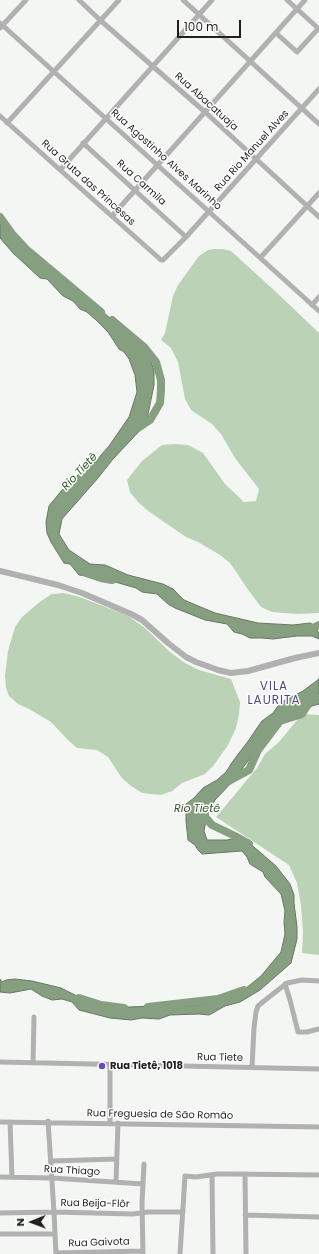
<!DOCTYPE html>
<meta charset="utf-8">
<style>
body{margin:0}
#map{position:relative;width:319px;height:1254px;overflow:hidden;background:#f3f6f2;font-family:Poppins,sans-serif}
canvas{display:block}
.north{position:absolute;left:12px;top:1202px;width:40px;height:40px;-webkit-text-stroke:3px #fff;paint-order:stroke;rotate:269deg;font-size:11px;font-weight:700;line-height:16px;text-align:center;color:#1f201f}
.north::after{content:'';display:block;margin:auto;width:14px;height:18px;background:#1f201f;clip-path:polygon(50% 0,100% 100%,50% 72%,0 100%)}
.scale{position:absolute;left:177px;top:20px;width:64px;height:18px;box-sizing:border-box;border:2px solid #1f201f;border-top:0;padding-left:5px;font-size:12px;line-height:14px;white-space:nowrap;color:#1f201f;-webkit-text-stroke:3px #fff;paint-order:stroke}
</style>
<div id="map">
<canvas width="319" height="1254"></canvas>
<div class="north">N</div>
<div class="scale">100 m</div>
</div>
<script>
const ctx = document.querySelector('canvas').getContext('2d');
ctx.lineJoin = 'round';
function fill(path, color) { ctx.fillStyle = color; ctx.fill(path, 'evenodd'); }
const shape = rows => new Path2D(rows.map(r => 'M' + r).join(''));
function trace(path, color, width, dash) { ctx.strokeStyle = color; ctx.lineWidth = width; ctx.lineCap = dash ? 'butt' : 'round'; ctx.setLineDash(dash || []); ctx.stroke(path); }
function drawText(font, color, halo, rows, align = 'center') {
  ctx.font = font + ' Poppins,sans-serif'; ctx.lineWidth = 3; ctx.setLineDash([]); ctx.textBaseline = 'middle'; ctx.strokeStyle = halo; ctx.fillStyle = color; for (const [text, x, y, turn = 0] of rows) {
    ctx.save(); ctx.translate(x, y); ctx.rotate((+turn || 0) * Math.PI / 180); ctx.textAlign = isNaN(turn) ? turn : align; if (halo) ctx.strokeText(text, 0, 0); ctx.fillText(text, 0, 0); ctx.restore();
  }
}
fill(shape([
 [214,249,223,249,231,251,276,292,319,333,319,613,298,614,272,612,261,607,246,587,237,573,230,563,220,555,198,542,186,537,167,524,147,510,138,502,130,492,127,480,142,461,162,445,174,444,188,445,203,453,225,484,244,502,256,501,259,489,235,458,221,434,212,424,191,410,185,399,178,362,171,348,161,340,165,333,173,296,178,285,199,256,208,250],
 [64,593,80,597,128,616,145,628,170,652,185,663,199,670,231,679,240,702,239,714,236,728,228,745,214,765,205,774,182,783,172,791,161,795,142,793,131,786,122,778,108,757,97,750,77,748,68,740,51,722,29,709,18,704,9,696,6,688,5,676,8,651,15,627,22,617,41,601,52,594],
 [302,714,319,715,319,955,302,953,303,932,301,905,297,883,289,865,216,817,257,768,265,754,279,742]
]), '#bbd2b6');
const water = shape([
 [0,218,35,261,82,298,101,310,124,331,140,344,150,358,154,371,154,385,146,424,113,459,98,478,62,519,59,534,69,550,90,564,105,565,128,575,163,584,173,589,184,600,215,613,258,623,293,625,310,623,316,626,317,630,319,633,319,639,312,636,297,636,273,639,262,638,250,638,242,634,234,632,227,624,205,620,175,608,168,604,157,594,142,592,136,588,98,577,79,575,70,564,64,563,51,542,47,533,46,522,49,506,62,490,90,464,97,461,101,455,109,446,129,417,137,392,135,375,129,359,124,352,119,349,108,332,96,320,87,312,80,309,73,301,63,296,47,279,40,278,13,253,0,238,0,218],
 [319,679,319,704,312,706,302,714,288,716,274,726,233,781,215,800,207,815,204,831,207,840,227,840,236,838,247,841,276,866,290,884,294,895,294,903,297,927,297,939,291,963,260,990,240,1002,225,1006,209,1015,199,1014,170,1015,159,1019,142,1018,131,1020,110,1018,79,1010,72,1002,62,999,52,1000,42,996,31,989,10,993,0,992,0,979,2,982,6,980,15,979,32,981,61,988,81,998,105,1008,153,1006,162,1007,176,1005,187,1006,205,1004,227,999,237,992,245,989,261,976,281,952,285,934,284,922,285,911,281,894,265,877,263,872,250,864,247,857,242,851,202,854,198,850,195,845,188,840,186,821,186,804,194,798,203,788,217,780,226,772,233,761,249,740,257,728,262,721,273,713,278,706,285,700,303,691,319,679]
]);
fill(water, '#869f80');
trace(water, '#677963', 1);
trace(shape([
 [0,217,13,235,26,249,101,312],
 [112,320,144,347,156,362,161,380,161,390,160,403,150,420,138,428],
 [86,573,101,578,112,580],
 [307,631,319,625],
 [227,782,249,770,258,750,280,721,302,714,310,701,319,699],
 [205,809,205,817,212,825,235,836,249,844],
 [79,998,101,1005,124,1008],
 [148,1007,218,999,244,990]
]), '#869f80', 8);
trace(shape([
 [79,0,100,20,205,112,319,217],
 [183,0,319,124],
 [287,0,319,29],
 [0,23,319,311],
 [0,28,26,0],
 [276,33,297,52,318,29],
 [0,116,78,186,161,260,163,260,186,237,319,89],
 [7,123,119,0],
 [83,143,186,237],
 [60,170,212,0],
 [112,216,305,0],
 [261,257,319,193],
 [312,305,319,297],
 [285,984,290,1000,298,1032,307,1032,319,1029],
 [0,1062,319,1069],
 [33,1063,34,1017],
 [110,1064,110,1123],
 [252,1067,254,1028,256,1012,258,1006,264,1001,287,983,302,980,319,981],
 [48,1121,54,1212,56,1254],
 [0,1122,319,1127],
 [10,1122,12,1177],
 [51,1161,117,1159],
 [245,1174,246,1254],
 [212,1175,213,1254],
 [0,1177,52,1178,143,1184],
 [116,1182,118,1123],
 [0,1213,54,1212,133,1214,148,1212,183,1212],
 [245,1215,319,1217],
 [0,1234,55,1234],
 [56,1253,143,1251],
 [143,1254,142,1203,144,1164],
 [180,1254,185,1176,196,1177,217,1174,230,1174,319,1175]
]), '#b0b1b0', 5);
trace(shape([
 [0,571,58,585,82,593,131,614,142,620,168,643,186,657,196,662,218,670,231,673,248,671,295,658,319,653]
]), '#b0b1b0', 6);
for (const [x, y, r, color] of [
 [102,1066,4,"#6849c2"]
]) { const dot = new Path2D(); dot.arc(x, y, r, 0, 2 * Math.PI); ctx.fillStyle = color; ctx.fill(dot); trace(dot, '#fff', 1.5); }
drawText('10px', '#1f201f', '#fff', [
 ["Rua Abacatuaja",206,102,42],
 ["Rua Rio Manuel Alves",252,151,-48],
 ["Rua Agostinho Alves Marinho",166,160,42],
 ["Rua Gruta das Princesas",88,183,42],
 ["Rua Carmila",141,183,42],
 ["Rua Tiete",220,1058,1],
 ["Rua Freguesia de São Romão",160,1115,1],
 ["Rua Thiago",72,1171,3],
 ["Rua Beija-Flôr",95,1204,1],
 ["Rua Gaivota",99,1243,-2]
]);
drawText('bold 10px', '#1f201f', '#fff', [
 ["Rua Tietê, 1018",110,1066]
], 'left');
drawText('italic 11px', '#305528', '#fff', [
 ["Rio Tietê",80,472,-47],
 ["Rio Tietê",197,809]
]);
ctx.letterSpacing = '1px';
drawText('12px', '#534886', '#fff', [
 ["VILA",274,687],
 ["LAURITA",274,701]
]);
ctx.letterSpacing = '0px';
</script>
